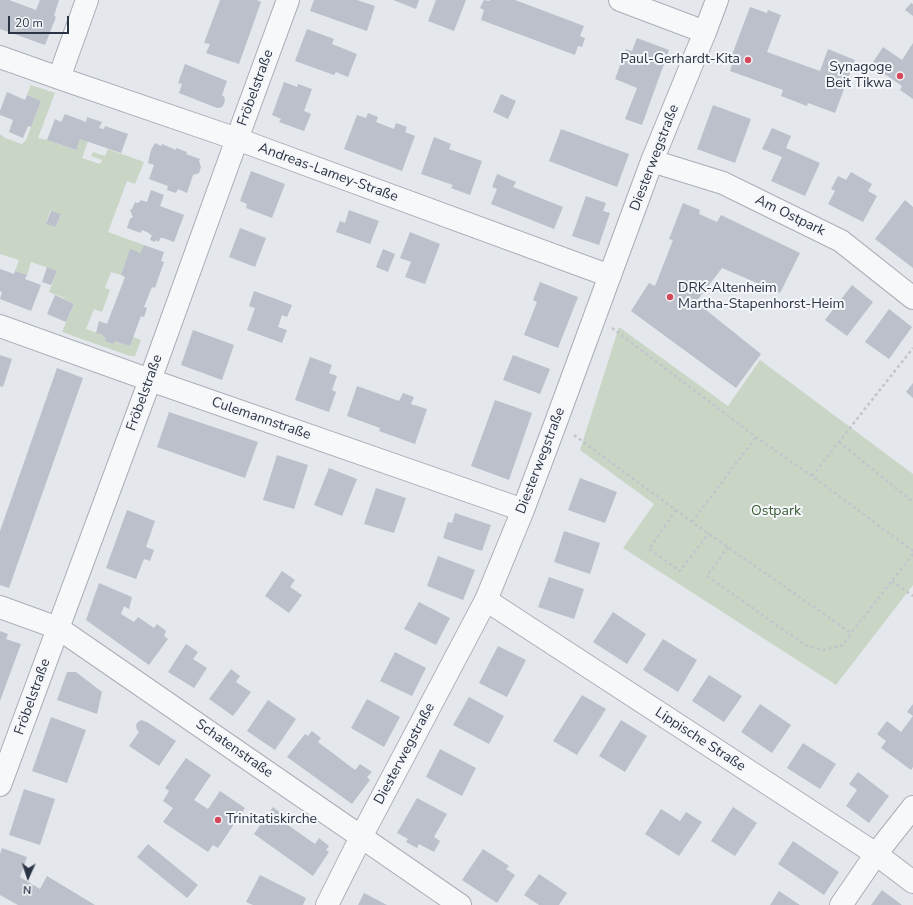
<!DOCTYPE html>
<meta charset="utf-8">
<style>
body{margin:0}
#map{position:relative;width:913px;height:905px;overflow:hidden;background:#e4e7ec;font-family:"Nunito Sans",sans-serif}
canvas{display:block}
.north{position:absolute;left:8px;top:857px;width:40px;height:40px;-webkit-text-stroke:3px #f4f6f9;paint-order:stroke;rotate:183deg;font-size:11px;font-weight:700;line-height:16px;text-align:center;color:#2b3445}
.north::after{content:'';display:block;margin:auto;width:14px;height:18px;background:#2b3445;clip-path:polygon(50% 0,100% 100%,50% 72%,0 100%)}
.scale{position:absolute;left:8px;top:16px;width:61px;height:18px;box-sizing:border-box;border:2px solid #2b3445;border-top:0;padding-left:5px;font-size:12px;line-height:14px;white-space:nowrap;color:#2b3445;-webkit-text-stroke:3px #f4f6f9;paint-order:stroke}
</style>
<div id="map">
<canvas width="913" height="905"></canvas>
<div class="north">N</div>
<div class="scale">20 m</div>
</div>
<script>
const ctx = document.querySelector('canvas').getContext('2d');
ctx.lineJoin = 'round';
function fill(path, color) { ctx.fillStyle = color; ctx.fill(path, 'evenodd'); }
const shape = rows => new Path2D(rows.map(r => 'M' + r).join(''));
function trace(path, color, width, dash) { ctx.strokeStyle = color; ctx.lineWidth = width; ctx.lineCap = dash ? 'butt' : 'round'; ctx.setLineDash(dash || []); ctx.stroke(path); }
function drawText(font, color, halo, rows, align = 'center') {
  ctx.font = font + ' "Nunito Sans",sans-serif'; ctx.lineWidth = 4; ctx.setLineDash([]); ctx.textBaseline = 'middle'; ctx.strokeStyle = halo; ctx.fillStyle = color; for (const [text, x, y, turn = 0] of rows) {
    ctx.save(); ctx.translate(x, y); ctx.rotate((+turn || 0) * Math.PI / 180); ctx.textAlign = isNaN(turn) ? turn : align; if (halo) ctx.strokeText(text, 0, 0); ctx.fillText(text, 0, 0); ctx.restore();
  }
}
fill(shape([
 [31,85,55,93,38,138,47,140,75,150,80,139,88,141,82,158,100,164,102,160,91,156,93,152,105,156,108,149,144,162,135,184,127,181,108,232,144,245,140,253,130,250,121,275,111,272,105,288,110,290,102,312,94,309,86,329,103,335,103,337,106,338,105,341,113,344,115,341,130,346,133,337,141,340,135,356,130,356,62,332,74,304,64,299,64,298,49,292,57,271,31,262,27,275,15,271,19,260,0,254,0,134,5,138,22,144,26,140,41,101,27,95],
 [50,211,61,215,56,227,46,223],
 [619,327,728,406,760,360,913,474,913,585,836,685,623,548,654,504,580,450]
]), '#c9d6c5');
fill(shape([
 [0,0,9,0,36,10,40,0,59,0,54,16,56,17,45,45,0,29],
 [220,0,257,0,261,2,239,64,206,53,210,44,204,43],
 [314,0,357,0,375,6,367,31,310,11],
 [393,0,419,0,416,9],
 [436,0,466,0,454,31,428,21],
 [484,0,489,1,490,0,515,0,584,26,580,36,585,38,582,47,578,46,575,55,481,20,484,10,480,8],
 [911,3,913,4,913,16,905,10],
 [750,7,767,13,768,10,781,15,767,52,820,71,828,49,855,60,835,113,808,103,807,106,781,96,783,90,730,71,733,61,730,60],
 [307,29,334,39,332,44,357,54,348,77,336,72,334,75,295,61],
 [637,38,669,50,642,125,625,119,637,88,615,79,626,49,632,51],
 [913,43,913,99,900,90,902,86,871,65,883,47,902,60],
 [185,64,227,81,222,95,224,97,225,100,224,104,222,107,219,108,217,108,179,93,182,84,178,83],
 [284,82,297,87,298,84,312,89,304,111,311,114,304,131,279,122,281,119,272,115],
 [7,92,25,100,27,95,41,101,31,127,28,126,23,138,9,132,13,120,0,115,0,111],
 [501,94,516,101,508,119,493,112],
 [713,105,751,119,735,163,697,149],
 [368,113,378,117,376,122,394,129,396,123,407,127,405,132,415,136,402,171,344,149,357,115,366,118],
 [65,114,86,122,87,117,102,122,99,128,104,129,105,126,128,134,121,153,80,139,76,150,47,140,55,119,61,122],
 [772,128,791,136,786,148,820,163,805,196,771,181,782,157,762,149],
 [561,129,629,154,617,187,549,161],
 [434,137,451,144,449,149,482,161,470,195,451,188,453,185,421,174],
 [155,143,161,146,162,144,176,150,176,148,187,152,186,154,200,159,199,161,201,167,199,173,193,175,187,193,178,189,176,193,167,190,168,186,149,179,154,165,148,163,151,150],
 [251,171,285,184,272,218,246,208,247,204,240,201],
 [851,172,872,184,868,191,877,196,863,222,828,204,835,191,831,189,838,176,846,180],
 [497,174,516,182,513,187,563,207,554,229,491,204,497,189,492,187],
 [151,190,164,195,160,206,184,215,174,242,163,238,160,238,159,242,156,240,155,242,150,240,152,235,149,234,149,233,142,230,141,233,127,228,130,219,133,217,130,210,132,209,135,202,136,203,140,202,140,200,147,202],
 [586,196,606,203,603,211,610,213,599,245,572,236],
 [905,200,913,207,913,268,875,239],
 [683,203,700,210,699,214,717,222,721,215,800,253,780,293,722,268,696,302,761,354,736,388,631,311,649,283,655,286,673,240,669,239],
 [349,210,379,221,370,244,336,232,340,221,345,223],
 [51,211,61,214,56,227,46,224],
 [240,228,266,238,255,267,229,257],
 [410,232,440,244,425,284,405,277,411,262,400,258],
 [144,245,164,252,161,261,164,262,155,288,152,287,144,307,147,308,144,317,141,316,130,346,115,341,113,344,105,341,106,338,103,337,103,335,96,333,99,321,107,324,125,277,121,275,130,249,140,253],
 [383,249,395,254,388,272,376,267],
 [47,267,57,271,51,285,42,282],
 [0,269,14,274,15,271,27,275,25,279,41,285,31,311,0,299,2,292,0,291],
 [540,282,578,297,558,348,524,335,537,302,533,300],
 [852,285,873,302,847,336,825,320],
 [254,291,292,305,287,317,282,315,278,327,287,330,282,343,247,330,255,308,249,306],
 [55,295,74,304,66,322,47,314],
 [889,309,912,327,889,359,865,342],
 [193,330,234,345,222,380,181,365],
 [0,355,12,359,3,387,0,386],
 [513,355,550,369,540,394,503,380],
 [310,357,332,365,329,373,337,376,332,390,336,392,329,412,295,400],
 [57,368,83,378,9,588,0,585,0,531],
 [913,383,913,398,906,392],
 [357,386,399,401,403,393,414,397,411,404,427,409,415,444,379,431,380,428,347,416],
 [495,400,532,413,509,480,471,466],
 [169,412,258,442,245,478,157,447],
 [277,455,308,465,294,509,263,500],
 [329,468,357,479,342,516,314,505],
 [580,478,617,492,605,523,568,510],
 [376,488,406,498,394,533,364,524],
 [127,510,155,521,146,547,154,550,150,561,144,559,136,579,106,568],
 [455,513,491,525,482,551,443,538,448,522,452,523],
 [564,531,600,543,590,574,554,562],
 [438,556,475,570,463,600,427,586],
 [282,571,295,580,290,587,302,595,289,613,265,596],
 [549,577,584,589,574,619,538,607],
 [99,583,132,597,129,609,124,606,121,614,134,622,138,617,154,628,157,624,166,631,164,636,168,639,149,665,86,620],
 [419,602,450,618,436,645,404,629],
 [613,612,646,634,627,664,593,642],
 [0,631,8,634,6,639,21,644,0,701],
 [663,639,697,660,678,692,643,670],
 [186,644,198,652,193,659,207,668,194,688,168,672],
 [498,646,526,660,507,697,479,683],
 [395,652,426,668,412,696,380,681],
 [231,669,240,676,236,682,251,692,233,716,209,699],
 [67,672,76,672,102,692,97,714,57,700],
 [709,675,742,696,724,722,692,701],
 [582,695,606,709,577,755,553,741],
 [469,697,504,716,489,744,453,725],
 [367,699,400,717,384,747,351,728],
 [268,700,296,719,275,750,247,731],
 [760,704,791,725,772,753,741,732],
 [913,704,913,767,911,770,881,748,886,741,877,734,887,721,901,732,913,716,907,712],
 [51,717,86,730,67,783,32,771],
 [141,720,147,722,176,741,159,766,129,746,139,732,137,730,136,726,137,723],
 [621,720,647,736,625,772,599,756],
 [312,731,321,738,318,742,355,770,360,764,372,772,367,777,370,780,352,804,287,757,305,734,308,736],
 [803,743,836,764,820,789,787,768],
 [440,749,476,768,462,796,426,777],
 [186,758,211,775,194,800,208,809,220,791,245,808,218,848,213,845,208,852,163,822,173,808,163,801,169,791,165,788],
 [858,772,889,796,869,823,846,806,857,790,849,784],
 [24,789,55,799,40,845,9,835],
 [417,798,447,814,434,837,440,841,434,852,419,844,417,848,406,842,408,839,397,833],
 [273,807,285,816,282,821,315,844,319,838,329,846,326,850,329,852,313,876,254,834],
 [733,807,757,823,735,856,711,841],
 [661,809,680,821,686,812,702,822,679,856,645,834],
 [793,841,839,872,824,895,778,864],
 [148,844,198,885,187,898,137,857],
 [2,848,27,857,20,877,40,889,47,876,95,905,18,905,0,895,0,854],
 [483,849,509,866,506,869,515,875,497,903,462,880],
 [539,874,567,893,559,905,539,905,524,895],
 [260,875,306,898,303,905,253,905,246,902],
 [882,890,902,905,871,905],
 [779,891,800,905,770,905],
 [364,893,387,905,358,905]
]), '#bbc0ca');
const minor = shape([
 [620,0,705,32],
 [0,57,59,78,237,139,610,276],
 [59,78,87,0],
 [652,161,723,183,841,241,913,298],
 [0,326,150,380,523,510],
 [486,600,876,854,913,882],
 [0,607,58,628,460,905],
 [0,785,150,380,237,139,288,0],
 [327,905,361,837,486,600,523,510,556,422,652,161,705,32,717,0],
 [841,905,876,854,913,807]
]);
trace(minor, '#a9aeb7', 24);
trace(shape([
 [612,328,756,437,812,476,913,551],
 [574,435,692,522,851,633,913,554],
 [839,442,913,502],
 [812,476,913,348],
 [676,510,649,549,680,571,709,533],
 [692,522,756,437],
 [728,547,707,576,805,645,823,650,843,645,851,633],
 [892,581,913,596]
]), '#c2c5cb', 2.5, [3, 3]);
trace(minor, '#f7f8fa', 22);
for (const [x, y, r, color] of [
 [748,60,4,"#d1495b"],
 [900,76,4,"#d1495b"],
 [670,297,4,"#d1495b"],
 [218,820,4,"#d1495b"]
]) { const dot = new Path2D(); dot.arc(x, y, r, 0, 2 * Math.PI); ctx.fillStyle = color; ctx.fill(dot); trace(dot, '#f4f6f9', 1.5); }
drawText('14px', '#2b3445', '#f4f6f9', [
 ["Paul-Gerhardt-Kita",740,60],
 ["Synagoge",892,68],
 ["Beit Tikwa",892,84],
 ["DRK-Altenheim",678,289,"left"],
 ["Martha-Stapenhorst-Heim",678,305,"left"],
 ["Trinitatiskirche",226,820,"left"]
], 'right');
drawText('14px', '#2b3445', '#f4f6f9', [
 ["Fröbelstraße",256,88,-70],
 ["Diesterwegstraße",655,158,-69],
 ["Andreas-Lamey-Straße",328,173,20],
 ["Am Ostpark",790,216,26],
 ["Fröbelstraße",145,393,-70],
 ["Culemannstraße",261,419,19],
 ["Diesterwegstraße",541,461,-69],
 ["Fröbelstraße",33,697,-70],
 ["Lippische Straße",700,740,33],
 ["Schatenstraße",234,749,35],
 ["Diesterwegstraße",405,754,-62]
]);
drawText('14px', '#3f6138', '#f4f6f9', [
 ["Ostpark",776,512]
]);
</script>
